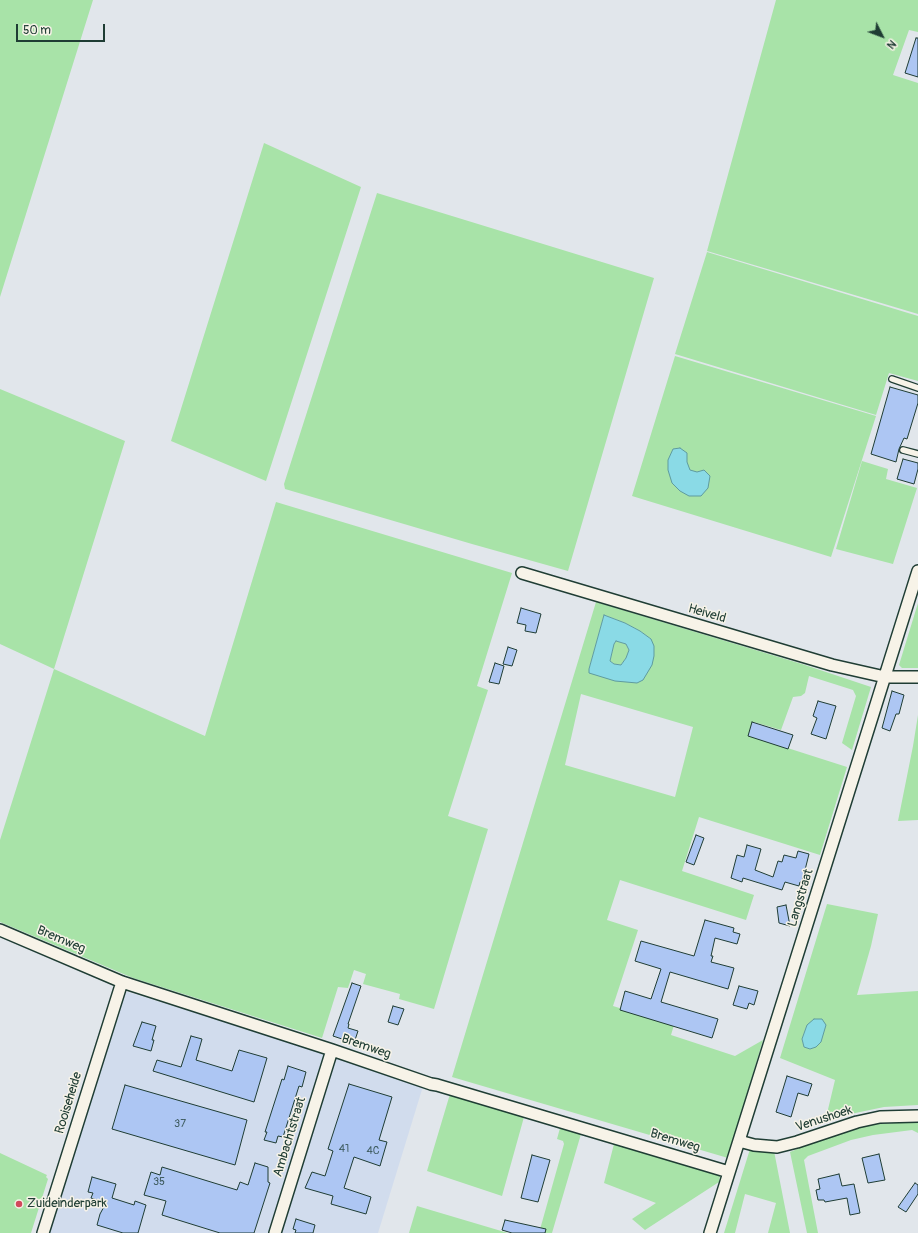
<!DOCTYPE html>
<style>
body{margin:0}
#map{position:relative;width:918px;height:1233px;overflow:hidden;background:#e1e6eb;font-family:Pangolin,sans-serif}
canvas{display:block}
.north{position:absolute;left:862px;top:16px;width:40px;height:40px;-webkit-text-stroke:3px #f7f3e8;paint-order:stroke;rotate:132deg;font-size:11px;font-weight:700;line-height:16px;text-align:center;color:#1f3d34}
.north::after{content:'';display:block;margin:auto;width:14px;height:18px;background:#1f3d34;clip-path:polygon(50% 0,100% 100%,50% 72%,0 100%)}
.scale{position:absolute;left:16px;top:24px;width:89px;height:18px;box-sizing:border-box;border:2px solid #1f3d34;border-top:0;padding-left:5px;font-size:12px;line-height:14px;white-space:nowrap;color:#1f3d34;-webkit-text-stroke:3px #f7f3e8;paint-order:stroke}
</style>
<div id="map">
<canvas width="918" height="1233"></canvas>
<div class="north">N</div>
<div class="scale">50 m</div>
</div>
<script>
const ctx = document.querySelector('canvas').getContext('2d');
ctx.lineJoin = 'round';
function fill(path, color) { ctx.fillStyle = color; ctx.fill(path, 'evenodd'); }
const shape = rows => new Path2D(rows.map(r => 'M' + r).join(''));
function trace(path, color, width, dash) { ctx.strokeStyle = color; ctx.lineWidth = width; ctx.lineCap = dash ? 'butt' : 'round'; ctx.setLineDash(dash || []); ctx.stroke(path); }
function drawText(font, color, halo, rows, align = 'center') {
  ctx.font = font + ' Pangolin,sans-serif'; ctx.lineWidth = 3; ctx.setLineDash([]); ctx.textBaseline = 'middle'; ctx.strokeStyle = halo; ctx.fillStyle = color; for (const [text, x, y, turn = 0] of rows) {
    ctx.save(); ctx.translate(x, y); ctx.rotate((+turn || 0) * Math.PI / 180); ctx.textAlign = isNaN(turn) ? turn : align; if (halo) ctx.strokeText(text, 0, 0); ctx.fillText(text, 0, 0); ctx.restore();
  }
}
fill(shape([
 [121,990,424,1083,378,1233,44,1233]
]), '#d1dced');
fill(shape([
 [0,0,93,0,0,297],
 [776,0,918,0,918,32,909,30,893,75,918,83,918,314,707,251],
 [264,143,361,187,266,481,171,441],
 [377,193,654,278,568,571,472,544,285,489,284,484],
 [707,252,918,316,918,381,889,373,876,415,675,354],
 [675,356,876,416,831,557,632,496],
 [0,389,125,441,54,669,205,736,276,502,512,573,477,686,488,690,448,816,488,829,434,1009,399,999,400,994,363,984,366,974,354,970,348,988,338,987,322,1038,133,978,0,922,0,840,54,669,0,644],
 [862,461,888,469,886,479,917,488,893,564,836,549],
 [596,602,802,664,871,687,852,750,842,743,856,696,853,690,809,676,805,693,801,696,793,697,781,730,754,722,750,736,847,767,820,855,699,817,682,871,754,895,746,920,620,880,607,920,638,930,613,1006,674,1025,671,1035,735,1056,763,1040,728,1158,452,1077],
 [604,615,625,623,640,631,651,639,615,681,589,669],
 [581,694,693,727,675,797,565,765],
 [918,603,918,668,902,668,899,665],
 [616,641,626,644,629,650,626,658,621,665,614,664,610,661,614,644],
 [918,715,918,820,898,821,913,746],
 [827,904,878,914,871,946,857,995,918,991,918,1105,884,1107,841,1116,825,1122,835,1080,780,1058],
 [807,1025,821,1042,815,1047,810,1049,804,1047,802,1039],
 [450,1094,524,1117,502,1196,427,1171],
 [918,1121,918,1133,912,1130,873,1135,851,1140,808,1156,804,1160,818,1233,807,1233,790,1152,839,1132,867,1125],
 [560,1128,581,1134,552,1233,539,1233,564,1144,563,1141,557,1139],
 [614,1144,720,1176,719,1182,645,1230,632,1219,656,1203,604,1183],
 [750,1149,774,1151,790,1233,768,1233,776,1203,745,1194,735,1233,724,1233],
 [0,1153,47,1175,46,1177,48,1179,31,1233,0,1233],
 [417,1206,508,1233,409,1233]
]), '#a8e3a8');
const water = shape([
 [680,448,687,453,687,462,690,470,697,472,704,470,710,476,708,488,701,496,689,496,680,491,672,483,668,470,668,460,673,449,680,448],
 [604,615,625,623,640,631,651,639,654,646,654,656,652,665,643,680,637,683,615,681,589,673,589,669,604,615],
 [616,641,626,644,629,650,626,658,621,665,614,664,610,661,614,644,616,641],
 [814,1019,822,1019,826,1025,821,1042,816,1047,810,1049,804,1047,802,1039,807,1025,814,1019]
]);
fill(water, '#8adae6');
trace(water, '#5f9b9f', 1);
const building = shape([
 [916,38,918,38,918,77,905,73,916,38],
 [890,387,918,395,918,403,907,439,904,438,899,449,896,462,871,454,890,387],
 [903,459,918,463,918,469,914,484,897,479,903,459],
 [521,608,541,614,536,633,525,631,526,625,517,623,521,608],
 [508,647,517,650,512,666,503,664,508,647],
 [495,663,504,666,499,684,489,682,495,663],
 [892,691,904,695,899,714,896,714,890,731,882,728,892,691],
 [818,701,836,706,826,739,811,734,817,718,813,716,818,701],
 [752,722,793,735,788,749,748,736,752,722],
 [696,835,704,838,694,865,686,862,696,835],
 [747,845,761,849,755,870,773,877,778,861,782,862,784,855,796,858,798,851,809,854,802,882,800,882,799,886,785,882,782,890,743,878,742,882,731,878,737,855,744,857,747,845],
 [786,905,790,926,779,923,777,907,786,905],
 [705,920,734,928,733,932,740,934,737,944,715,938,711,956,713,956,711,962,734,968,728,989,670,972,661,1002,718,1019,712,1038,620,1010,625,991,651,999,661,969,635,961,641,941,694,956,705,920],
 [352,983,361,986,348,1024,349,1024,348,1028,358,1031,354,1043,333,1036,352,983],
 [739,986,758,991,754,1005,749,1003,747,1009,733,1005,739,986],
 [393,1006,404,1009,398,1025,388,1022,393,1006],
 [142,1022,156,1026,152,1040,154,1040,151,1051,133,1046,142,1022],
 [191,1036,202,1039,196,1060,232,1071,239,1050,267,1058,254,1102,153,1071,157,1060,181,1067,191,1036],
 [288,1066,306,1072,302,1087,299,1086,283,1137,278,1136,276,1143,264,1140,267,1132,265,1132,282,1079,284,1080,288,1066],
 [787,1076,812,1084,808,1096,798,1093,791,1117,776,1112,787,1076],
 [349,1084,392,1097,379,1140,387,1142,380,1166,354,1157,344,1188,371,1197,366,1214,331,1204,333,1196,305,1188,312,1172,325,1176,333,1151,328,1149,349,1084],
 [125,1085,247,1120,235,1165,112,1129,125,1085],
 [879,1154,885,1180,868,1183,862,1158,879,1154],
 [532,1155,550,1160,538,1202,521,1198,532,1155],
 [255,1163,268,1167,268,1182,270,1183,254,1233,220,1233,162,1215,166,1201,144,1195,151,1172,160,1175,162,1167,237,1190,240,1182,248,1185,255,1163],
 [839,1174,842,1186,854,1184,860,1213,850,1215,847,1198,825,1202,824,1200,818,1200,816,1190,820,1189,818,1179,839,1174],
 [92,1177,116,1184,112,1198,134,1205,135,1201,146,1205,138,1233,123,1233,97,1225,100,1214,106,1203,91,1198,93,1193,88,1192,92,1177],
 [915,1183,918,1185,918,1194,906,1212,898,1207,915,1183],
 [296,1219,315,1225,313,1233,295,1233,296,1230,293,1229,296,1219],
 [505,1220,546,1229,545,1233,512,1233,502,1230,505,1220]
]);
fill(building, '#adc6f3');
trace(building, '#1f3d34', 1);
const service = shape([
 [892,379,918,388],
 [903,450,918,454]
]);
const minor = shape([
 [522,573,832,665,885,677,918,677],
 [0,930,122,982,332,1050,431,1084,437,1085,729,1172],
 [739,1141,754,1145,777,1147,797,1142,857,1122,880,1117,918,1116],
 [43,1233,122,982],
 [275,1233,332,1050],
 [710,1233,918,571]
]);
trace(service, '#1f3d34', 8);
trace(minor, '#1f3d34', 14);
trace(service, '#f7f3e8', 5.5);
trace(minor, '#f7f3e8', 11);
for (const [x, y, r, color] of [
 [19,1204,4,"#d1495b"]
]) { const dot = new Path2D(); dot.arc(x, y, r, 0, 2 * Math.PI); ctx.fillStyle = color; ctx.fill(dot); trace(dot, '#f7f3e8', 1.5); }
drawText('11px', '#425f64', null, [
 ["37",180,1124],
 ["41",344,1149],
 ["4C",373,1151],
 ["35",159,1182]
]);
drawText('13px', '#1f3d34', '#f7f3e8', [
 ["Heiveld",707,614,16],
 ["Langstraat",801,898,-73],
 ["Bremweg",61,940,23],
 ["Bremweg",366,1047,19],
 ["Rooiseheide",69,1103,-73],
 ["Venushoek",824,1119,-18],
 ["Ambachtstraat",290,1137,-73],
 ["Bremweg",675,1141,17]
]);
drawText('13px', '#1f3d34', '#f7f3e8', [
 ["Zuideinderpark",27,1204]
], 'left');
</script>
